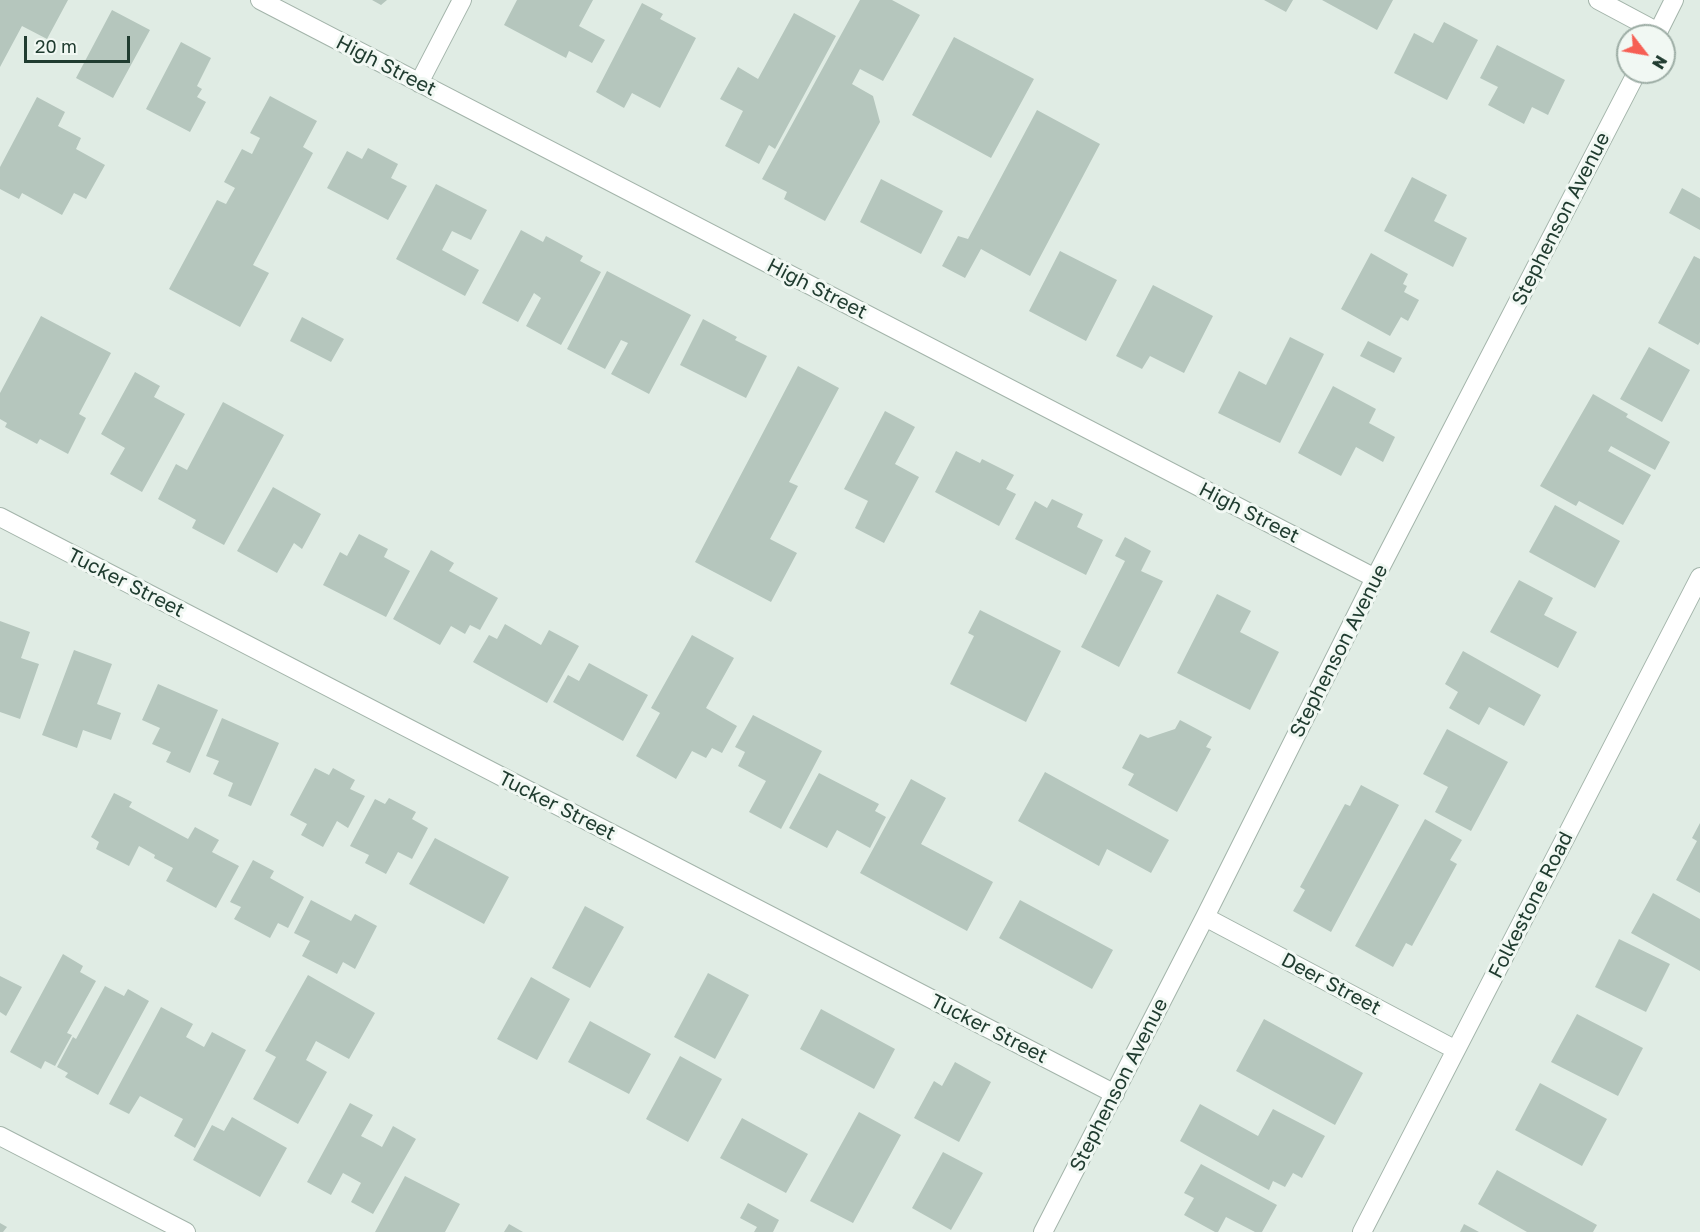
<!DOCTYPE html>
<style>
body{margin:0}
#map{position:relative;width:1700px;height:1232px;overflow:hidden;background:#e0ece4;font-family:"Golos Text",sans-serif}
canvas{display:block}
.north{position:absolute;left:1616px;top:24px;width:60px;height:60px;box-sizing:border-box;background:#f1f8f3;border:2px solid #9dada5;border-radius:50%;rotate:121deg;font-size:16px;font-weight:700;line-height:24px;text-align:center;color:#203c30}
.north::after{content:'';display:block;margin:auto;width:21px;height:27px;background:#f65f54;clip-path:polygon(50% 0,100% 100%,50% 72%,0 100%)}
.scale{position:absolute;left:24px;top:36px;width:106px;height:27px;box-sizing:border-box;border:3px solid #203c30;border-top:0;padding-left:8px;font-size:18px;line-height:21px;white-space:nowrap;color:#203c30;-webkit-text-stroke:4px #f1f8f3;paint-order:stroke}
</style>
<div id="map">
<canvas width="1700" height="1232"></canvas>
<div class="north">N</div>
<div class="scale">20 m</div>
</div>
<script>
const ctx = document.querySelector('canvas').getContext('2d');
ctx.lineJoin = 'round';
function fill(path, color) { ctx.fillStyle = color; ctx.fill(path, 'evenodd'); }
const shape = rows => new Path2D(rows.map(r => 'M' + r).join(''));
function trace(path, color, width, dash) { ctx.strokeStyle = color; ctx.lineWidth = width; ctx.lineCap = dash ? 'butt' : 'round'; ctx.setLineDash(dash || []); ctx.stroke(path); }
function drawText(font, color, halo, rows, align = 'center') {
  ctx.font = font + ' "Golos Text",sans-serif'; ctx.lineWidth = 6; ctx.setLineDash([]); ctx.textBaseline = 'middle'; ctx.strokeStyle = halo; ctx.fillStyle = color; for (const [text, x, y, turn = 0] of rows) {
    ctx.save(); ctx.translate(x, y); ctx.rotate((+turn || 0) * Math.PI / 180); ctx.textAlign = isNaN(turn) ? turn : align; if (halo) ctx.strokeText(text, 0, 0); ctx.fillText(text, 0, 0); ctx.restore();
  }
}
fill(shape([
 [0,0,68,0,47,39,22,26,0,67],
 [372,0,387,0,381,5],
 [517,0,593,0,579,26,605,40,592,63,569,51,566,58,504,25],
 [860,0,892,0,920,15,883,81,860,69,852,84,873,96,880,122,825,221,784,199,787,192,762,179],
 [1264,0,1293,0,1286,12],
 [1322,0,1393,0,1377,30],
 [642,3,663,14,660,19,696,38,660,108,632,93,624,108,596,92],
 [112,10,150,30,113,98,76,78],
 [794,13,836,36,775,149,769,145,759,164,725,146,743,111,720,99,738,67,758,79],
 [1444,22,1478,40,1447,100,1394,73,1414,33,1433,43],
 [954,37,1034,79,991,158,912,115],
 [181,42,211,58,197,86,202,89,197,97,206,102,190,132,146,109],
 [1497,45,1565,80,1548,115,1532,107,1524,124,1488,105,1498,87,1480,78],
 [270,96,317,121,303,147,313,153,253,265,269,273,240,327,169,289,217,200,226,204,235,188,224,182,242,149,252,154,260,138,250,133],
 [37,97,65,112,58,126,81,138,76,149,105,165,86,199,74,193,62,215,22,193,19,199,0,189,0,167],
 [1037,110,1100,144,1030,276,981,249,965,278,942,266,958,236,968,239],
 [368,148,398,164,391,178,407,186,388,220,327,188,347,151,362,159],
 [1412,177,1447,195,1434,221,1467,238,1453,267,1384,231],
 [881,179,943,211,921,254,860,222],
 [436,184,487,210,471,240,452,231,442,250,479,270,465,296,396,259],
 [1682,188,1700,198,1700,230,1669,213],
 [521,230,543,242,546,236,583,256,580,261,601,272,561,345,526,326,541,298,534,293,518,322,482,303],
 [1060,251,1117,280,1086,341,1029,311],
 [1371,253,1408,274,1403,284,1407,286,1404,292,1419,300,1408,321,1401,317,1390,336,1341,309],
 [1694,256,1700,259,1700,342,1698,345,1658,323],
 [607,271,691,315,649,394,611,374,628,343,621,340,605,369,567,349],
 [1153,285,1213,316,1184,373,1150,356,1142,369,1116,356],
 [41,316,111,353,79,414,86,418,68,454,40,439,37,444,5,427,7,423,0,419,0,393],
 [302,317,344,339,331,362,290,341],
 [703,319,737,337,735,340,767,356,746,398,680,365],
 [1290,337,1324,354,1280,443,1218,413,1239,371,1266,385],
 [1368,341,1402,358,1394,373,1360,356],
 [1649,347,1690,370,1662,422,1620,399],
 [798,366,839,388,789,482,798,486,770,539,797,553,771,602,695,562],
 [135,372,160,386,154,397,185,414,142,492,110,474,125,448,101,434],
 [1333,386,1376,409,1369,423,1395,437,1383,462,1356,447,1341,476,1298,453],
 [1593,394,1628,414,1626,417,1670,442,1655,470,1611,446,1608,451,1651,475,1623,525,1579,501,1576,506,1540,486],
 [223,402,284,435,224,545,192,528,196,520,158,499,176,464,187,470],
 [885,411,915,427,895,464,919,477,884,543,855,528,868,501,844,489],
 [956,451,980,463,982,459,1014,475,1006,489,1016,494,999,526,935,492],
 [273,487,321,514,302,549,294,543,277,573,237,551],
 [1052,499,1083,514,1077,527,1103,540,1086,575,1015,539,1035,501,1047,508],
 [1555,505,1620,541,1595,588,1529,552],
 [359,534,388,549,384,557,410,571,386,617,323,585,340,552,347,556],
 [1125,537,1151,551,1141,571,1163,581,1119,667,1081,647,1125,561,1115,556],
 [431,550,454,563,449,571,498,598,480,630,470,625,465,634,451,626,440,645,393,619],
 [1519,580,1553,598,1544,615,1577,632,1558,668,1490,632],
 [1217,594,1251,611,1240,632,1279,652,1250,710,1177,673],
 [980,610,1061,651,1026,722,950,684,974,636,968,633],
 [0,621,30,632,21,658,39,664,20,719,0,712],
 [505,624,541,645,549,630,579,646,547,703,473,662,489,635,497,639],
 [692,635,734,658,706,708,737,726,722,753,712,748,706,758,692,751,676,779,636,756,660,713,651,708],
 [74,650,112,664,97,704,121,713,111,740,83,730,77,748,42,735],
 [1463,651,1541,695,1524,726,1489,707,1479,725,1449,708,1458,692,1445,684],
 [589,663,648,695,623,741,553,702,568,675,579,681],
 [158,684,218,710,190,773,166,762,171,752,152,744,160,728,142,720],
 [753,715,822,751,781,829,749,812,766,781,738,766,745,752,735,747],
 [222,718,279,743,251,806,228,796,233,783,213,774,219,761,206,756],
 [1180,720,1212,737,1206,747,1211,749,1177,812,1128,785,1134,774,1122,768,1140,734,1148,738,1175,729],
 [1447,729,1508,762,1471,831,1435,812,1448,787,1423,774],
 [315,768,329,775,333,768,355,780,350,789,365,796,348,828,337,821,323,847,301,835,307,824,290,815],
 [1045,772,1169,840,1151,873,1107,849,1099,866,1018,821],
 [819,773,879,804,875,811,886,817,870,848,837,830,827,848,789,828],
 [911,779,946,798,921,844,993,882,967,931,860,873],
 [1361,785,1399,805,1331,932,1293,911,1305,890,1300,887,1345,804,1350,806],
 [114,793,132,802,129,807,188,839,195,827,219,840,212,852,239,866,216,908,166,881,173,868,154,858,155,855,139,846,129,866,96,849,99,842,91,837],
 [389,798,416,812,412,819,428,828,412,859,398,852,386,874,365,863,369,855,350,846,375,799,385,804],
 [1425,819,1462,840,1450,860,1457,864,1412,946,1406,943,1393,967,1355,946],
 [1700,823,1700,893,1676,880,1697,841,1692,838],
 [435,838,509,877,484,924,409,884],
 [253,860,274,871,270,878,304,897,288,928,278,923,270,938,234,919,241,907,230,902],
 [1653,893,1700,919,1700,971,1631,933],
 [311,900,351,921,355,914,377,926,355,969,343,962,337,974,302,956,310,941,294,933],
 [1020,900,1113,950,1092,989,999,938],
 [585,906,624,927,590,988,552,968],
 [1619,939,1670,964,1646,1012,1595,987],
 [63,954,83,966,80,972,96,981,67,1033,72,1035,55,1066,45,1061,41,1069,10,1052],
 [708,973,749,995,715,1059,674,1037],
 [308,975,375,1013,349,1059,316,1041,306,1060,327,1072,298,1124,253,1099,276,1057,265,1051],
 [0,976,22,987,6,1016,0,1012],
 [531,977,570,999,537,1060,497,1039],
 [105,986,124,996,128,989,149,1001,98,1095,65,1077,68,1073,57,1067,73,1037,76,1039],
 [161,1007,193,1024,186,1037,204,1047,212,1032,246,1050,195,1148,174,1136,183,1119,140,1096,129,1114,109,1104],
 [821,1009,895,1049,874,1089,800,1049],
 [1577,1014,1643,1048,1618,1096,1551,1062],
 [1264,1019,1363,1073,1335,1125,1236,1071],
 [590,1021,651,1054,629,1094,568,1062],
 [680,1056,722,1079,688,1142,646,1119],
 [955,1062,991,1082,959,1142,914,1118,934,1081,942,1086],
 [1540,1083,1607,1119,1582,1166,1515,1130],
 [350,1103,373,1115,361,1136,373,1142,382,1147,393,1126,416,1139,373,1214,351,1202,361,1183,343,1173,331,1195,307,1182],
 [1200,1104,1258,1136,1273,1109,1325,1136,1302,1178,1293,1173,1285,1187,1273,1181,1269,1190,1180,1141],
 [859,1112,901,1135,853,1223,810,1201],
 [232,1117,287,1148,260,1197,193,1160,212,1125,224,1131],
 [742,1118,808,1154,786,1193,720,1158],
 [943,1152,983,1173,951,1230,912,1208],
 [1201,1164,1277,1205,1262,1232,1255,1232,1226,1217,1218,1232,1215,1232,1184,1215,1194,1198,1184,1193],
 [1497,1170,1597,1225,1593,1232,1527,1232,1478,1204],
 [405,1176,460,1204,445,1232,375,1232],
 [748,1203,779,1220,773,1232,754,1232,757,1227,740,1218],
 [0,1223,7,1227,3,1232,0,1232],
 [509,1224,523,1232,504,1232],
 [1464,1224,1479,1232,1460,1232]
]), '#b5c6bd');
const street = shape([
 [260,0,1375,578],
 [1598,0,1658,32],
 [1656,36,1674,0],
 [419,83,462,0],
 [0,517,1115,1094],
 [1205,917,1456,1050],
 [0,1136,186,1232],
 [1043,1232,1205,917,1375,578,1637,72],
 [1362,1232,1700,577]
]);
trace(street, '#a3b4aa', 20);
trace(street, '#fff', 18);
drawText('20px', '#203c30', '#f1f8f3', [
 ["High Street",386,66,27],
 ["Stephenson Avenue",1561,219,-63],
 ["High Street",817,289,27],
 ["High Street",1249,513,27],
 ["Tucker Street",126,583,27],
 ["Stephenson Avenue",1339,651,-63],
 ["Tucker Street",557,806,27],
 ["Folkestone Road",1531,905,-63],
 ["Deer Street",1331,984,28],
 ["Tucker Street",989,1029,27],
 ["Stephenson Avenue",1119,1085,-63]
]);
</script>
